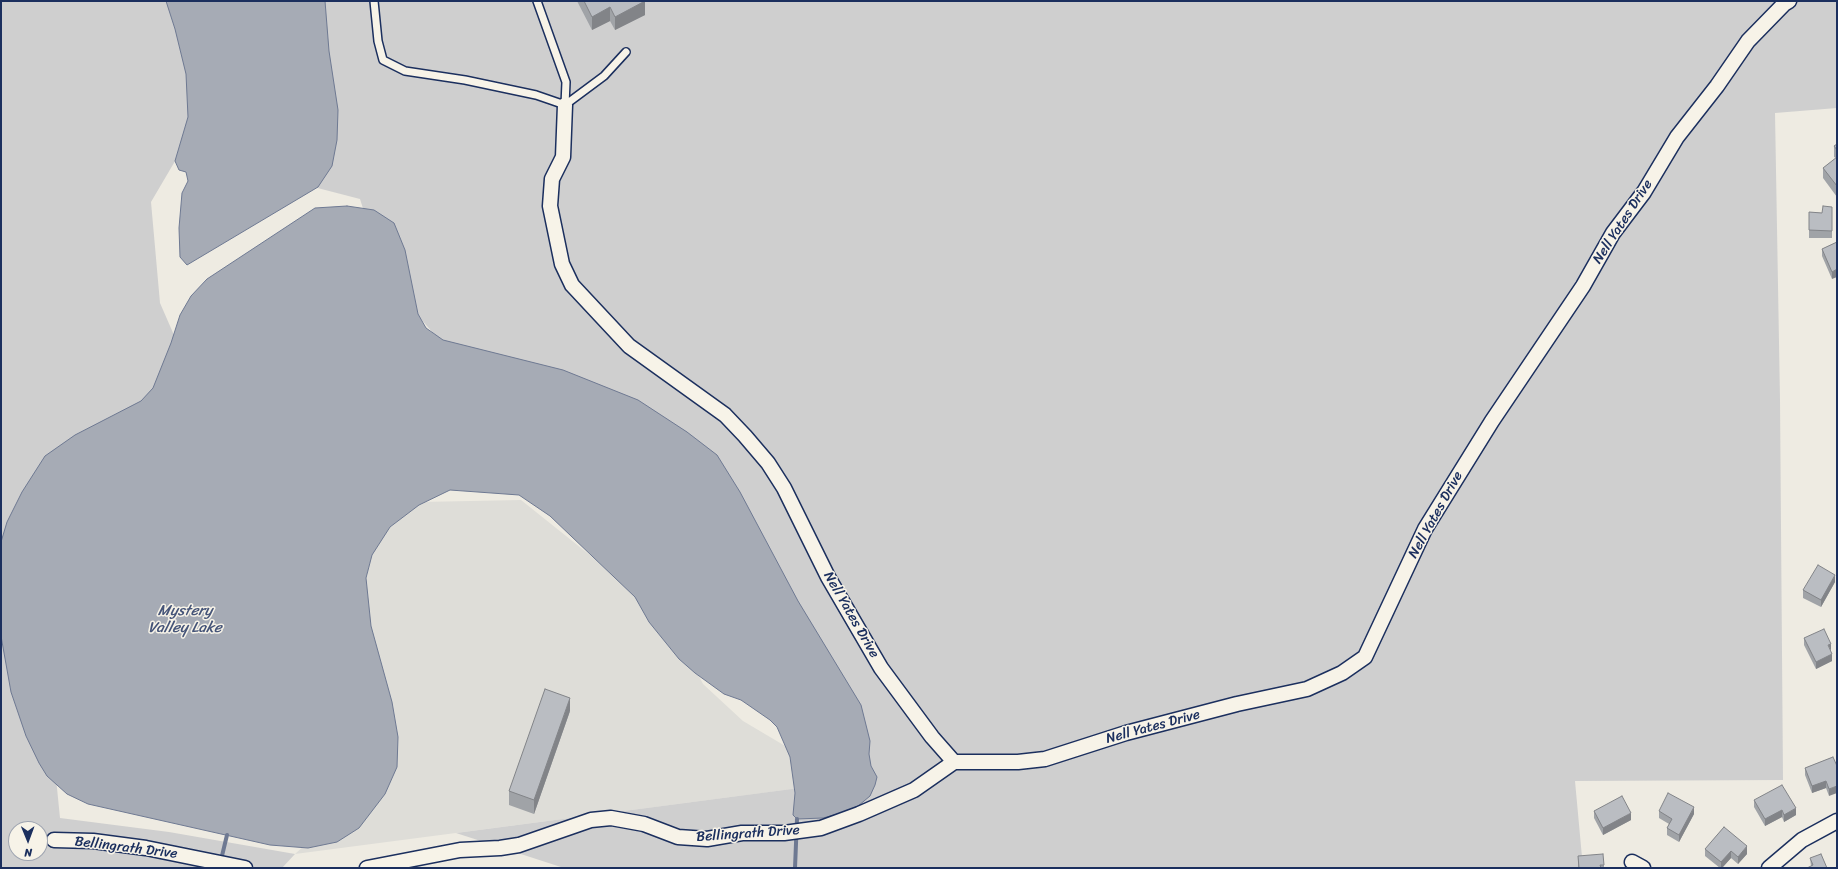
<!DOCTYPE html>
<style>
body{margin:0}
#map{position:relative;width:1838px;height:869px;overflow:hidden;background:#eeebe2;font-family:Sriracha,sans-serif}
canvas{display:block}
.frame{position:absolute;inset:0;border:2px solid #1b2f5e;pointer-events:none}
.north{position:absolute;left:8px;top:821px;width:40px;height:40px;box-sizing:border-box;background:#f7f3e8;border:1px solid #9fa5b1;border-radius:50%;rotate:179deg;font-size:11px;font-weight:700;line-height:16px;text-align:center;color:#1b2f5e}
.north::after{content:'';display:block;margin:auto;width:14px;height:18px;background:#1b2f5e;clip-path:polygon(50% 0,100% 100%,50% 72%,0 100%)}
</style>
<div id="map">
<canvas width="1838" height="869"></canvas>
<div class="frame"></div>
<div class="north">N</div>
</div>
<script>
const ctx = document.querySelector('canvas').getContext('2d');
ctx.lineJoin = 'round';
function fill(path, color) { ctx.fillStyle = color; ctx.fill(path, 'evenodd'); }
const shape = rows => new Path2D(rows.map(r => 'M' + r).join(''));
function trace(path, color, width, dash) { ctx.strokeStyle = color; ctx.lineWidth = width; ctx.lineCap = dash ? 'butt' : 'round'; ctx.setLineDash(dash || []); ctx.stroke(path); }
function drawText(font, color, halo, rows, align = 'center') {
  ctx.font = font + ' Sriracha,sans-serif'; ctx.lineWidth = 3; ctx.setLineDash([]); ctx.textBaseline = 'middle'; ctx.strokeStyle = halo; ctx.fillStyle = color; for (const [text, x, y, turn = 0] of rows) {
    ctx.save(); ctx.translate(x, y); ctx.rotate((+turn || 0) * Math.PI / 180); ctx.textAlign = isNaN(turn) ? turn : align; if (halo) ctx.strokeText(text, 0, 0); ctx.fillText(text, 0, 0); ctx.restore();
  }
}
fill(shape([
 [521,500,616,576,679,637,703,684,743,721,846,782,295,854,347,807,360,611,374,541,420,502]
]), '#deddd8');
fill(shape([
 [1,1,181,1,203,101,188,139,151,202,160,303,177,342,50,718,60,818,169,832,295,854,282,868,1,868],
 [16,829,40,829,40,853,16,853],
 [279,1,1837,1,1837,108,1775,113,1780,400,1783,780,1575,781,1583,868,564,868,456,833,845,782,457,361,385,277,360,199,306,185]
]), '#cfcfcf');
const water = shape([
 [166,1,325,1,329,51,338,110,337,140,332,166,318,187,187,265,180,257,179,228,182,193,188,181,186,172,179,170,175,161,188,117,186,74,175,29,166,1],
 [347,206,374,210,394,223,405,250,418,314,426,328,443,340,563,370,638,400,687,432,717,455,740,492,798,601,861,705,870,741,869,754,871,766,877,777,875,785,870,796,858,806,845,812,823,818,797,819,793,815,795,793,790,757,777,727,770,720,741,700,724,694,695,673,679,659,649,622,635,597,550,516,519,495,450,490,419,505,390,527,372,555,366,578,371,626,392,702,398,737,397,767,385,794,359,828,337,842,308,848,270,845,88,804,67,794,47,776,39,763,26,736,11,692,1,636,1,542,7,522,22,492,45,456,75,435,141,401,153,388,171,343,180,315,191,296,207,279,315,208,347,206]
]);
fill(water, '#a6abb5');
trace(water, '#6e7992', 1);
trace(shape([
 [221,860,227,835],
 [795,868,797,819]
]), '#6e7992', 4);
const lane = shape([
 [374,1,378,41,383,60,405,71,465,80,536,95,565,105],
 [537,1,566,82,565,105],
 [565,105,604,76,626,52]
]);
const street = shape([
 [565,105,563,157,552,179,550,206,562,264,572,285,629,346,725,415,745,436,768,463,784,488,828,577,881,668,932,737,954,762,1018,762,1045,759,1126,733,1237,704,1307,689,1342,673,1365,657,1425,529,1492,421,1583,286,1613,233,1644,192,1677,137,1717,86,1748,41,1784,4,1789,1],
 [54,840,93,841,146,848,245,868],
 [1632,862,1643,868],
 [367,868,460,850,500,848,519,845,591,820,611,818,644,824,678,837,707,839,742,833,784,833,821,828,859,814,914,790,954,762],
 [1769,868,1802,840,1837,821]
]);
trace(lane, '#1b2f5e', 10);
trace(street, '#1b2f5e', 17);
trace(lane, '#f7f3e8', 7);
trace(street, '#f7f3e8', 14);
fill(shape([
 [577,1,645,1,645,15,615,30,610,21,592,30],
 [1837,144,1837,197,1823,178,1823,168,1836,158,1834,157,1834,146],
 [1832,207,1832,238,1809,238,1809,212,1822,213],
 [1837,242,1832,279,1822,256,1822,249],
 [1835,582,1821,607,1803,598,1803,590],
 [1804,638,1831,651,1832,661,1816,669,1804,645],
 [570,711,534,814,509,805,509,791],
 [1833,757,1829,796,1826,788,1812,793,1805,775,1805,768],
 [1754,800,1796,815,1784,822,1782,817,1765,826,1754,807],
 [1594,811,1631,820,1603,835,1594,818],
 [1659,811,1694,814,1679,842,1667,835,1667,828,1669,824,1659,818],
 [1724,827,1747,854,1738,864,1731,858,1722,868,1720,868,1705,856,1705,849],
 [1578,856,1604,865,1604,868,1578,868],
 [1810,858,1827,868,1811,866]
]), '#a0a3a7');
fill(shape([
 [645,1,645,15,615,30,615,17],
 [610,7,610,21,592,30,592,17],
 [1837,269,1837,277,1832,279,1832,272],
 [1835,575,1835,582,1821,607,1821,600],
 [1831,644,1831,651,1828,645],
 [1832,654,1832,661,1816,669,1816,662],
 [570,698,570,711,534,814,534,800],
 [1826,781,1826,788,1812,793,1812,786],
 [1837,786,1837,793,1829,796,1829,789],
 [1694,807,1694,814,1679,842,1679,835],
 [1796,808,1796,815,1784,822,1784,815],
 [1782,810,1782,817,1765,826,1765,819],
 [1631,813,1631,820,1603,835,1603,828],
 [1747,846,1747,854,1738,864,1738,857],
 [1731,851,1731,858,1722,868,1721,868,1721,862]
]), '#828488');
const building = shape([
 [584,1,645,1,615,17,610,7,592,17,584,1],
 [1837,144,1837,150,1834,146,1837,144],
 [1837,157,1837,186,1823,168,1837,157],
 [1823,206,1832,207,1832,231,1809,230,1809,212,1822,213,1823,206],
 [1837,242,1837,269,1832,272,1822,249,1837,242],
 [1818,565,1835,575,1821,600,1803,590,1818,565],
 [1824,629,1831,644,1828,645,1832,654,1816,662,1804,638,1824,629],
 [545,689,570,698,534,800,509,791,545,689],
 [1833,757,1837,766,1837,786,1829,789,1826,781,1812,786,1805,768,1833,757],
 [1782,785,1796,808,1784,815,1782,810,1765,819,1754,800,1782,785],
 [1668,793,1694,807,1679,835,1667,828,1672,819,1659,811,1668,793],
 [1622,796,1631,813,1603,828,1594,811,1622,796],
 [1724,827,1747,846,1738,857,1731,851,1721,862,1705,849,1724,827],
 [1603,854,1604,865,1600,865,1601,868,1579,868,1578,856,1603,854],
 [1821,854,1827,868,1807,868,1813,865,1810,858,1821,854]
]);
fill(building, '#babdc2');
trace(building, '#828488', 1);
drawText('14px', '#1b2f5e', '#f7f3e8', [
 ["Nell Yates Drive",1623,222,-57],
 ["Nell Yates Drive",1436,515,-61],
 ["Nell Yates Drive",851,615,60],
 ["Nell Yates Drive",1153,727,-15],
 ["Bellingrath Drive",748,834,-4],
 ["Bellingrath Drive",126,848,7]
]);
drawText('italic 15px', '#455478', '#f7f3e8', [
 ["Mystery",185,611],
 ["Valley Lake",185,628]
]);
</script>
